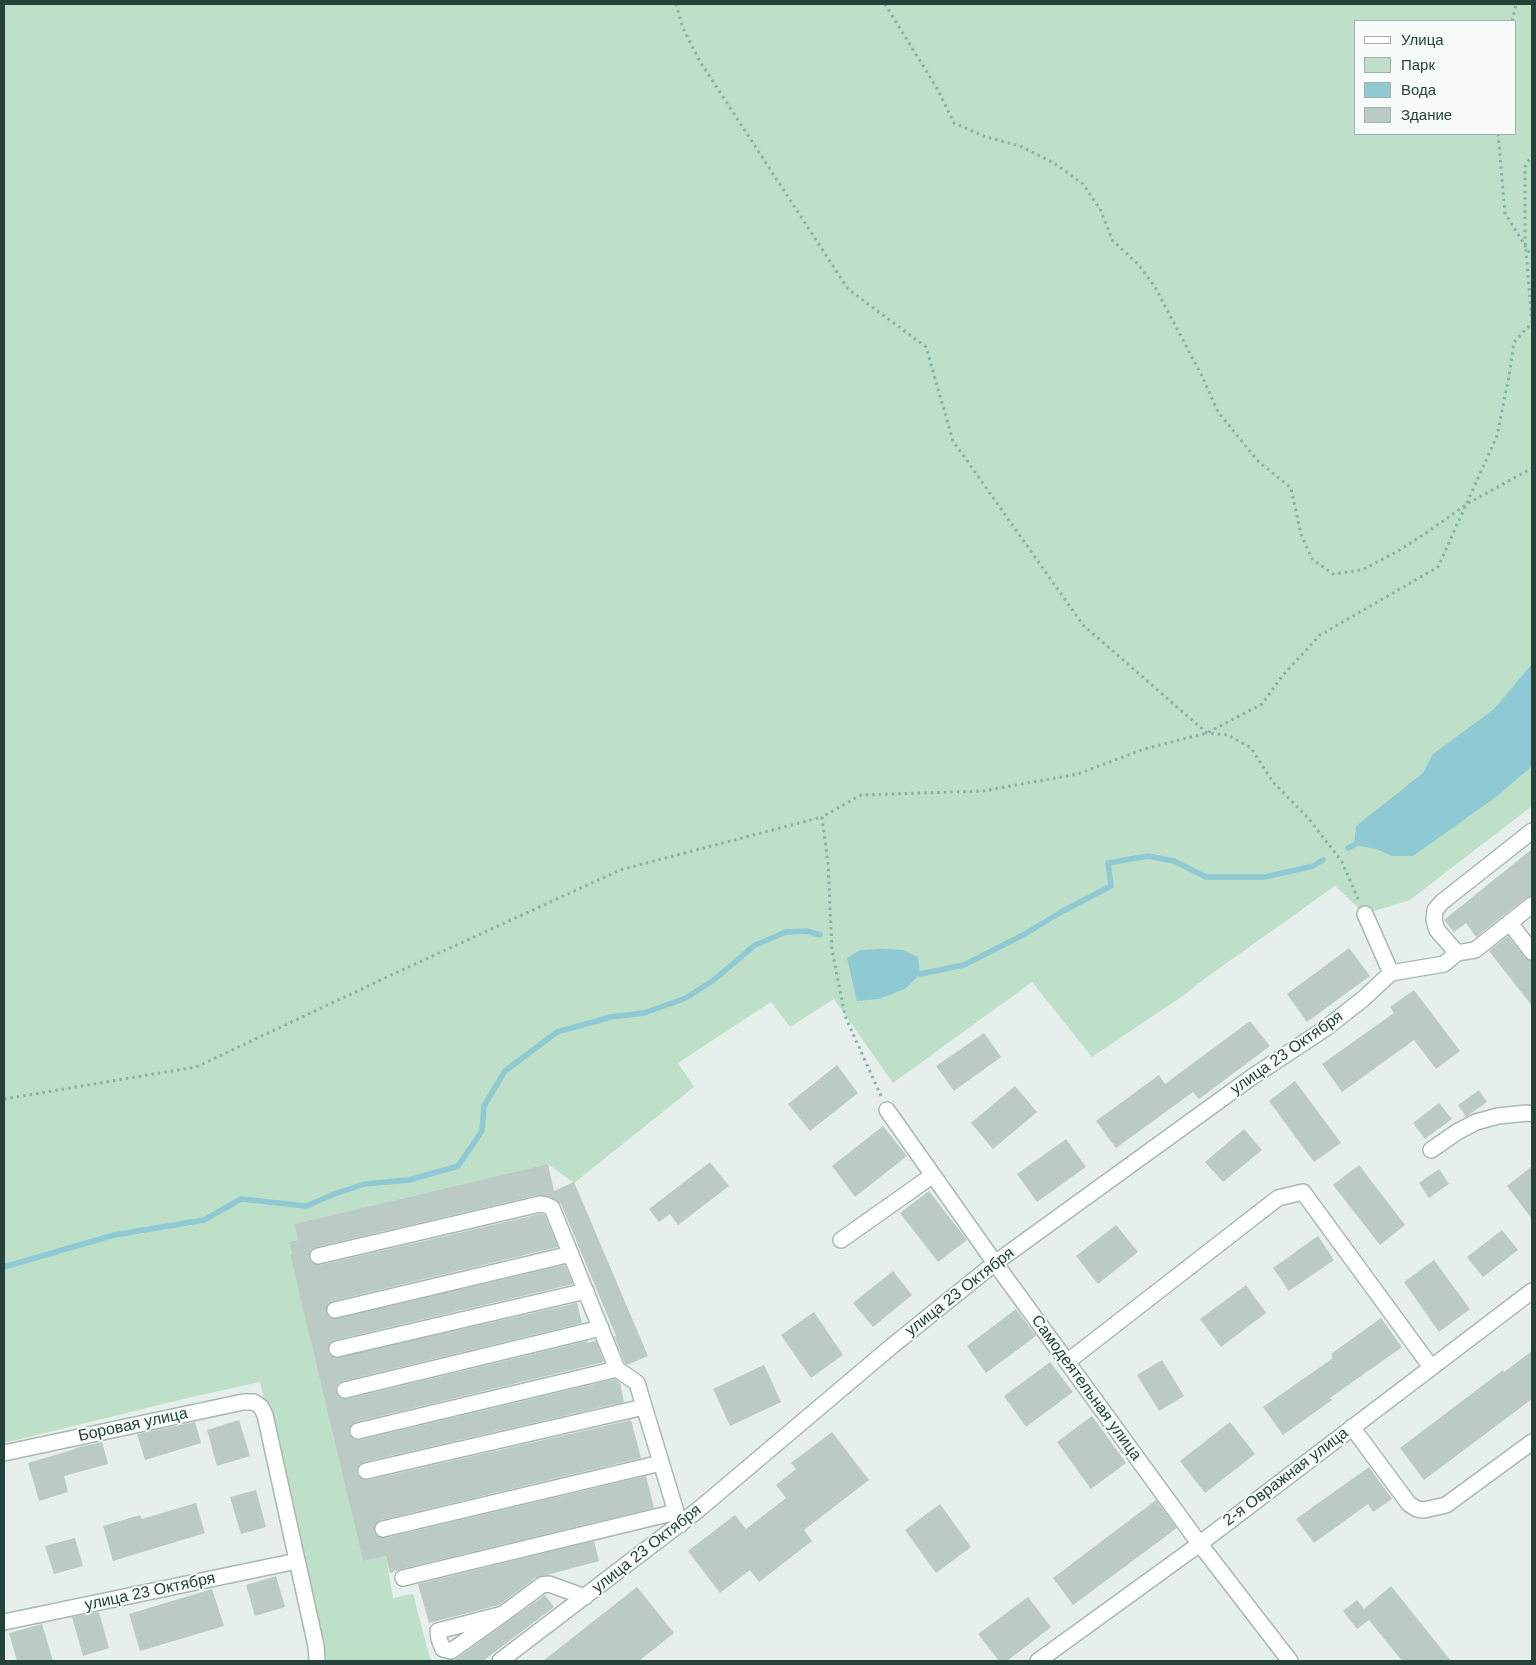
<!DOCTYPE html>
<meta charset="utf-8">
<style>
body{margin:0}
#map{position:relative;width:1536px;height:1665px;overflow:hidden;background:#e6efeb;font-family:Helvetica,sans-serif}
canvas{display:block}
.frame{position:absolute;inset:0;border:5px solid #24423a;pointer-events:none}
.legend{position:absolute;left:1354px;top:20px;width:162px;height:115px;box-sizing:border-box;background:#f7fbf9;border:1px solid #a3b1ad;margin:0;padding:6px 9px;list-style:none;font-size:15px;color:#24423a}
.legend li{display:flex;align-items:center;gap:10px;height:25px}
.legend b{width:25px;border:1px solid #a3b1ad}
</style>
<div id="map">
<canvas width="1536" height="1665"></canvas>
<div class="frame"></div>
<ul class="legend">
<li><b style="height:6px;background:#fff"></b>Улица</li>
<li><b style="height:14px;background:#bfe0c8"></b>Парк</li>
<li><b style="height:14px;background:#8ec9d4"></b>Вода</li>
<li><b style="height:14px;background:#bbcac4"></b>Здание</li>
</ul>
</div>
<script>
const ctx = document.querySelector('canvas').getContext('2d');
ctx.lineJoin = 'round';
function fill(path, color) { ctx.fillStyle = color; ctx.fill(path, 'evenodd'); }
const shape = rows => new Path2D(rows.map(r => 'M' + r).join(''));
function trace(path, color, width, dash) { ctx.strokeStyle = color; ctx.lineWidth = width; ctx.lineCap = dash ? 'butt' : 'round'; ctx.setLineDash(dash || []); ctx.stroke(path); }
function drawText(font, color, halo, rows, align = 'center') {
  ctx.font = font + ' Helvetica,sans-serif'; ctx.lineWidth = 4; ctx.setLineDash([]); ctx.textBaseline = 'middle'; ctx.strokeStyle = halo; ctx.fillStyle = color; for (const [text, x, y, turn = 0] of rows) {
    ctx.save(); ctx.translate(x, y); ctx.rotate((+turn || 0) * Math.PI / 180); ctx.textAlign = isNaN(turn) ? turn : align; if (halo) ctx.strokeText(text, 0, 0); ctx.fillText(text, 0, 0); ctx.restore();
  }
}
fill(shape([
 [4,4,1532,4,1532,806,1410,900,1365,914,1335,886,1207,977,1183,996,1092,1057,1032,982,893,1083,834,999,790,1027,771,1002,678,1063,694,1087,574,1183,548,1164,294,1224,298,1240,289,1242,292,1254,290,1255,363,1561,386,1556,393,1598,413,1594,430,1658,433,1661,324,1661,260,1382,192,1397,4,1443],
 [1355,21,1515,21,1515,134,1355,134]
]), '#bfe0c8');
fill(shape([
 [1532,664,1532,766,1496,797,1413,856,1392,856,1376,849,1354,845,1356,826,1423,773,1433,754,1494,709],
 [882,949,903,950,918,957,920,974,905,989,879,999,857,1001,847,958,860,950]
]), '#8ec9d4');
trace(shape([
 [1348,848,1354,845],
 [920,974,964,965,1023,935,1063,911,1111,886,1108,863,1148,856,1174,861,1206,877,1265,877,1313,866,1323,860],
 [4,1267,114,1235,204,1220,241,1199,306,1206,337,1193,365,1184,409,1180,458,1166,482,1131,484,1106,505,1071,557,1032,611,1017,644,1013,686,998,715,979,755,945,786,932,807,931,820,935]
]), '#8ec9d4', 5.5);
fill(shape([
 [1532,849,1532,896,1526,898,1476,937,1466,923,1454,932,1444,920],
 [1508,936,1525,958,1532,961,1532,1006,1489,951],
 [1349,948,1370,976,1307,1022,1287,994],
 [1414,990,1460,1051,1436,1069,1414,1040,1342,1092,1322,1064,1394,1013,1390,1007],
 [1250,1021,1270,1046,1199,1099,1193,1092,1116,1148,1096,1121,1159,1075,1165,1084],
 [984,1033,1001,1057,954,1091,936,1066],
 [837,1065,858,1093,810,1131,788,1104],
 [1295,1081,1341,1143,1314,1162,1269,1101],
 [1015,1086,1037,1112,993,1149,971,1123],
 [1479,1090,1487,1102,1466,1117,1458,1105],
 [1439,1103,1452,1119,1425,1139,1413,1123],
 [883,1126,907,1156,855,1197,832,1166],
 [1244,1129,1262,1150,1223,1182,1205,1162],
 [1066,1139,1086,1167,1037,1202,1017,1174],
 [710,1162,729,1186,678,1225,670,1214,659,1222,649,1209],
 [548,1164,554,1191,574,1182,648,1356,627,1365,625,1363,614,1336,616,1336,561,1204,550,1197,538,1195,316,1247,311,1250,309,1258,312,1263,320,1265,540,1214,545,1215,558,1247,333,1301,328,1304,326,1312,329,1317,333,1319,565,1265,573,1284,335,1340,330,1343,328,1351,330,1355,335,1358,577,1303,582,1323,343,1381,338,1384,336,1388,338,1396,342,1399,347,1399,587,1341,587,1343,596,1341,604,1362,356,1422,349,1428,349,1434,355,1440,360,1440,615,1379,620,1383,624,1402,364,1462,357,1468,357,1474,363,1480,368,1480,631,1420,641,1458,381,1520,374,1526,374,1532,380,1538,385,1538,646,1476,654,1508,401,1569,390,1573,386,1556,363,1561,290,1255,292,1254,289,1242,298,1240,294,1224],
 [1359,1165,1405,1225,1380,1245,1333,1185],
 [1532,1166,1532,1219,1507,1186],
 [1439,1169,1449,1184,1429,1198,1419,1183],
 [929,1191,967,1240,938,1262,900,1213],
 [1116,1225,1138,1252,1098,1284,1076,1256],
 [1502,1230,1518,1250,1483,1277,1467,1257],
 [1318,1236,1334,1260,1289,1291,1273,1268],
 [1434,1260,1470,1309,1439,1332,1404,1282],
 [893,1271,912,1295,873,1327,853,1303],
 [1246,1285,1266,1313,1221,1347,1200,1319],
 [1016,1309,1036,1336,986,1373,967,1346],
 [814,1312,843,1355,811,1378,781,1335],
 [1381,1318,1402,1347,1330,1398,1332,1400,1283,1435,1263,1407,1333,1358,1331,1354],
 [1532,1351,1532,1399,1424,1480,1400,1448,1503,1370,1504,1372],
 [1162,1360,1184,1396,1159,1411,1137,1375],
 [1050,1362,1073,1392,1026,1427,1004,1396],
 [764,1365,781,1402,730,1426,713,1389],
 [1092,1416,1126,1463,1091,1489,1057,1442],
 [239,1420,250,1456,217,1466,207,1430],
 [195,1422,201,1443,145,1460,137,1434],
 [1230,1422,1255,1454,1205,1493,1180,1461],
 [832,1432,869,1480,804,1530,812,1541,759,1582,750,1570,720,1593,688,1551,735,1515,746,1529,786,1498,776,1485,796,1469,791,1463],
 [102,1442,108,1464,64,1476,68,1492,39,1501,28,1463,75,1449,75,1448],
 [1369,1467,1392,1499,1373,1512,1368,1504,1314,1543,1296,1519],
 [256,1490,266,1527,241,1534,230,1497],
 [1156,1500,1177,1528,1073,1605,1053,1578],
 [196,1503,205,1533,113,1561,103,1526,140,1515,142,1519],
 [940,1504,971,1547,936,1573,905,1530],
 [75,1538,83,1566,54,1574,45,1546],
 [594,1541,599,1561,532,1579,533,1580,499,1605,429,1623,418,1584],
 [276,1576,285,1607,255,1616,246,1585],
 [1391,1586,1451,1661,1402,1661,1369,1620,1357,1629,1343,1611,1357,1600,1364,1609],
 [637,1587,674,1633,639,1661,543,1661],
 [212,1589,224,1626,140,1651,129,1614],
 [545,1595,554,1607,483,1661,453,1661],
 [1028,1597,1051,1627,1007,1661,999,1661,978,1634],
 [99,1612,109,1648,83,1656,72,1617],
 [42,1624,53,1661,17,1661,9,1633]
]), '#bbcac4');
const minor = shape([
 [1365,914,1391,973],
 [1510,923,1532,952],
 [1457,953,1437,930,1434,920,1435,910,1442,902,1532,831],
 [887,1110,995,1263,1199,1543,1290,1661],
 [1431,1150,1457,1132,1476,1122,1498,1116,1527,1113,1532,1114],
 [841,1240,933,1175],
 [318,1256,540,1204,546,1205,552,1208,617,1369,637,1383,680,1525],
 [335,1310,571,1254],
 [337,1349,586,1291],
 [1067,1362,1278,1198,1303,1192,1431,1367],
 [345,1390,601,1328],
 [1352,1427,1409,1504,1417,1509,1424,1510,1446,1505,1532,1442],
 [358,1431,617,1369],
 [4,1453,243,1402,254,1402,261,1407,265,1415,316,1646,317,1661],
 [366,1471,644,1407],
 [383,1529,661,1463],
 [403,1578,676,1512],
 [503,1614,451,1651,443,1649,439,1639,438,1631,503,1614,542,1585,549,1584,585,1597],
 [4,1622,297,1561],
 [500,1661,698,1510,892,1346,995,1263,1252,1077,1326,1028,1363,999,1391,973,1444,964,1457,953,1475,950,1532,905],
 [1038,1661,1194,1548,1532,1291]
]);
trace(minor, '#a8b8b2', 18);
trace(shape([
 [676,4,683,28,699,60,848,289,926,347,953,441,1083,625,1207,733,1228,735,1251,748,1273,782,1309,819,1342,862,1359,901],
 [885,4,938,90,954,123,986,137,1020,146,1054,163,1083,184,1100,209,1113,241,1138,264,1155,287,1202,376,1218,412,1258,461,1291,488,1301,534,1312,559,1333,574,1362,570,1398,551,1429,531,1467,504,1532,468],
 [1512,21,1516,4],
 [1498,134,1505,213,1532,257],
 [1532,323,1525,239,1525,167,1532,155],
 [881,1096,845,1016,832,950,828,863,822,817,861,795,983,791,1078,774,1144,749,1207,733,1262,704,1283,675,1320,635,1438,567,1497,436,1509,376,1514,342,1532,323],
 [4,1099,196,1067,402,970,620,870,822,817]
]), '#86b3a5', 3, [2.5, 4]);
trace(minor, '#fff', 15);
drawText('16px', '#24423a', '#f7fbf9', [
 ["улица 23 Октября",1287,1053,-35],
 ["улица 23 Октября",960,1292,-38],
 ["Самодеятельная улица",1086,1388,54],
 ["Боровая улица",133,1425,-12],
 ["2-я Овражная улица",1286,1477,-37],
 ["улица 23 Октября",647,1549,-38],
 ["улица 23 Октября",150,1592,-12]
]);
</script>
